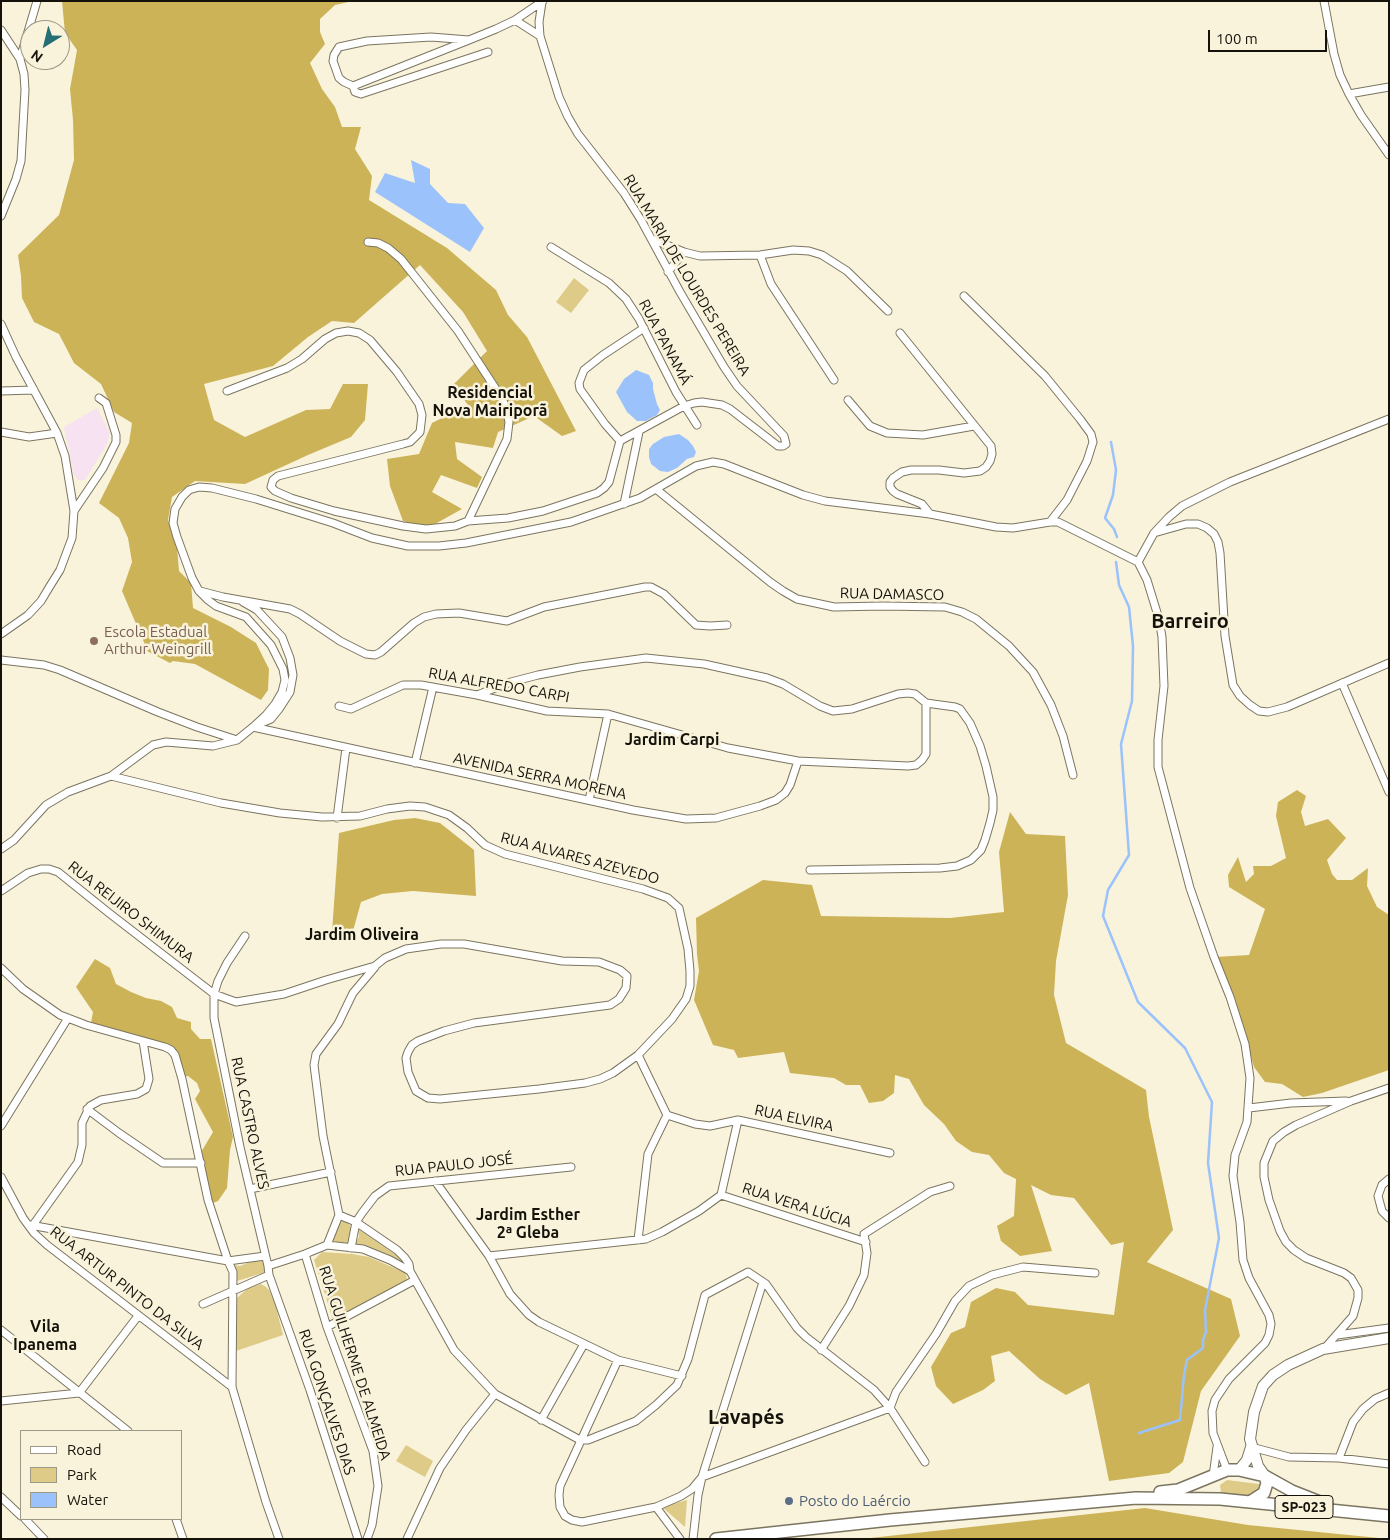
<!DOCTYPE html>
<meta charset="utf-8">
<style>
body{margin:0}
#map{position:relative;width:1390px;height:1540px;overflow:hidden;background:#f9f3dc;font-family:Ubuntu,sans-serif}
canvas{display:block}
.frame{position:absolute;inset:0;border:2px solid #14120a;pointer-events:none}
.legend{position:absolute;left:20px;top:1430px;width:162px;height:90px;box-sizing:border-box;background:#f9f3dc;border:1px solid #9d9988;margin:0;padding:6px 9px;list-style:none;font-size:15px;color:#14120a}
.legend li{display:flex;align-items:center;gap:10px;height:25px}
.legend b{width:25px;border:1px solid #9d9988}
.north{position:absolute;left:20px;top:20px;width:50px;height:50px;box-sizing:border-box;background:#f9f3dc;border:1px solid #9d9988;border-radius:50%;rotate:216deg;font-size:14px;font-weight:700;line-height:20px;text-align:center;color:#14120a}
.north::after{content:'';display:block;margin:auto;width:18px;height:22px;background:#246e76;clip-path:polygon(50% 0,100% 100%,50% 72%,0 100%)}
.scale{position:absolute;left:1208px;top:30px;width:119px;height:22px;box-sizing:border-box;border:2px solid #14120a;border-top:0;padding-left:6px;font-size:15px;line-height:18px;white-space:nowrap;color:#14120a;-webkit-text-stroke:4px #f9f3dc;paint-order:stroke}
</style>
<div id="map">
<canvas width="1390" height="1540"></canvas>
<div class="frame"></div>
<ul class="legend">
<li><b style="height:6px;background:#fff"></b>Road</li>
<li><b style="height:14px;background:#decb88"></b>Park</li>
<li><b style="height:14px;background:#9bc2fb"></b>Water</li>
</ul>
<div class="north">N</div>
<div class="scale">100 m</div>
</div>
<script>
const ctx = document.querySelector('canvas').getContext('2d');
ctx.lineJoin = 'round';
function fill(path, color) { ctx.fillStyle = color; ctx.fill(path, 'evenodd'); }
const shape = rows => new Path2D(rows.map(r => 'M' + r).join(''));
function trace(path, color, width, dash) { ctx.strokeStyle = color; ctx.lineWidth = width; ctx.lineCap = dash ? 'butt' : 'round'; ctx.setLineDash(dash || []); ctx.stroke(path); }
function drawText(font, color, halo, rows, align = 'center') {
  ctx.font = font + ' Ubuntu,sans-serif'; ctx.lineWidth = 5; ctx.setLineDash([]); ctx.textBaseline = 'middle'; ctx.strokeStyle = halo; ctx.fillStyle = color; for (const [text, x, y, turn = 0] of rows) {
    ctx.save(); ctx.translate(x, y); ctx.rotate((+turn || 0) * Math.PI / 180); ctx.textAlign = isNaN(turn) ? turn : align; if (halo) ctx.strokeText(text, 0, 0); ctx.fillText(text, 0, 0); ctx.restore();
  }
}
fill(shape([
 [97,408,110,433,107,444,85,480,78,480,74,475,64,427]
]), '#f6e2f1');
fill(shape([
 [574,278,589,290,571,313,556,302],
 [342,1221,346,1221,353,1229,350,1242,347,1245,329,1244,339,1222],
 [358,1229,402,1259,404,1262,402,1265,352,1247,359,1237],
 [322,1252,352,1254,369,1257,406,1273,407,1279,404,1283,335,1319,332,1317,314,1260],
 [255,1260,263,1260,266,1265,266,1272,237,1281,237,1272,234,1265,240,1266],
 [261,1284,266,1287,269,1290,275,1303,283,1335,236,1351,236,1299,248,1288],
 [406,1445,433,1461,425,1477,396,1461],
 [1227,1480,1259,1484,1258,1494,1254,1497,1225,1495,1221,1493,1220,1485],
 [687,1500,685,1527,662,1507]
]), '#decb88');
fill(shape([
 [62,1,353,1,335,5,320,19,320,32,325,44,310,63,322,89,335,107,342,127,361,127,355,149,372,176,369,200,447,248,496,290,508,315,527,337,576,431,562,436,534,416,498,432,493,448,455,442,457,459,482,477,477,488,441,475,432,492,462,509,435,524,420,526,403,521,390,486,387,459,419,454,432,423,468,405,453,385,487,351,463,312,420,265,354,323,332,321,308,337,273,366,204,384,214,420,245,437,306,410,330,409,343,384,368,384,365,420,351,437,308,455,245,484,195,481,172,497,168,520,177,547,179,571,191,583,193,608,231,627,256,643,269,669,268,690,261,700,195,664,173,661,170,663,145,650,146,647,122,591,132,562,128,538,119,518,99,503,129,443,132,423,114,412,101,384,74,363,59,334,34,322,22,298,21,276,18,255,59,215,74,160,73,120,70,89,77,50,65,33],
 [1297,790,1306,796,1301,812,1305,826,1328,819,1346,838,1327,860,1332,874,1337,880,1352,880,1368,868,1367,886,1377,907,1389,915,1389,1070,1322,1093,1303,1097,1282,1084,1265,1082,1254,1067,1242,1024,1215,957,1249,955,1265,909,1229,887,1228,875,1238,857,1246,882,1254,874,1253,866,1271,866,1286,858,1276,816,1278,802],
 [1010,812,1026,834,1065,836,1068,895,1056,961,1054,995,1066,1043,1146,1090,1149,1117,1173,1230,1147,1262,1231,1299,1240,1336,1201,1391,1183,1462,1169,1473,1109,1481,1089,1383,1066,1395,1040,1379,1009,1351,991,1356,995,1381,983,1390,953,1404,936,1386,931,1367,951,1333,965,1327,971,1302,996,1288,1015,1292,1028,1305,1114,1315,1124,1242,1111,1245,1074,1198,1051,1195,1031,1185,1052,1251,1020,1256,1001,1241,997,1226,1014,1216,1016,1179,1004,1173,989,1155,972,1152,956,1141,944,1124,924,1105,909,1079,895,1075,894,1093,883,1101,869,1103,860,1085,846,1085,834,1078,790,1073,784,1052,738,1058,734,1050,713,1045,694,1000,699,971,697,954,696,918,763,880,812,885,821,916,950,918,1004,912,999,852],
 [415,818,440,823,474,850,476,896,413,891,382,894,361,902,353,931,332,932,339,833,394,820],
 [95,959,110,968,116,984,131,992,146,998,161,1001,172,1007,177,1018,191,1022,191,1029,200,1039,211,1039,233,1137,230,1150,227,1188,218,1201,213,1203,200,1154,213,1132,195,1099,200,1091,197,1083,188,1076,183,1077,175,1054,130,1035,91,1023,93,1012,76,987],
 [1145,1508,1248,1525,1389,1539,861,1539]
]), '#ccb357');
fill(shape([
 [411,160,430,169,430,184,448,203,465,204,484,228,470,252,375,192,385,173,415,183],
 [636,370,649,375,653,383,653,389,657,404,660,410,657,415,646,421,637,421,627,412,616,392,624,379],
 [679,434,688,440,693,446,696,452,694,457,687,459,677,468,668,472,660,471,651,464,649,457,649,449,653,444,664,437]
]), '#9bc2fb');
trace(shape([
 [1111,442,1116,470,1113,495,1105,518,1114,529,1117,537],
 [1116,562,1119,585,1129,607,1133,646,1132,701,1121,744,1129,855,1108,890,1103,916,1138,1002,1185,1048,1212,1102,1208,1163,1219,1238,1205,1310,1206,1332,1203,1340,1203,1348,1187,1360,1184,1375,1180,1420,1139,1433]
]), '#9bc2fb', 2.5);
const minor = shape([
 [1324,1,1334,54,1340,75,1349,94,1361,115,1389,155],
 [515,20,540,36],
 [1,30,20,59,24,74,25,90,21,161,16,179,1,216],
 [469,40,431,37,367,41,339,47,334,55,333,61,339,78,344,82,353,86,469,40,496,29,515,20,543,1],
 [20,59,37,1],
 [353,86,355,92,361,94,488,52],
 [1349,94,1389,87],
 [652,239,684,252,700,256,760,255,793,250,809,251,822,255,847,271,888,311],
 [368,242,378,243,388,248,401,259,458,331,501,397,506,407,509,422,507,439,468,521],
 [551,247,609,283,626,299,639,319,676,392,697,425],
 [760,255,771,284,834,380],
 [668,272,684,252],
 [964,296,1045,376,1080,419,1091,434,1093,442,1087,461,1067,500,1050,522],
 [1,324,16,357,57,433,65,456,74,511,72,538,60,570,50,586,41,601,28,615,1,634],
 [900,333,991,446,992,454,990,461,986,467,980,471,964,473,939,470,911,470,902,472,893,478,890,482,890,487,893,491,897,494,922,504,930,514],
 [1,391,34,390],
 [227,391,287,368,302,359,325,339,336,333,348,331,359,333,370,340,397,372,419,404,422,415,420,432,410,442,403,444,278,476,273,480,271,487,275,491,291,498,334,511,403,526,426,529,455,526,468,521,508,518,543,511,597,493,604,488,609,482,620,441,684,406,694,403,702,402,722,405,730,409,778,446,783,446,786,444,784,436,737,386,724,367,680,292,641,220,624,193,578,134,568,117,559,97,540,36,539,22,542,2],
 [848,400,870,426,887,433,923,435,974,426],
 [1,432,29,437,57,433],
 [620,441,605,424,580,389,579,383,584,370,603,355,644,328],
 [656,489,770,582,783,591,797,599,834,607,882,606,945,607,962,612,976,619,1009,646,1033,672,1051,705,1063,736,1073,775],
 [624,504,639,432],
 [74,511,103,468,116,442,116,435,106,403,99,398],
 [1154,533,1186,524,1198,524,1207,528,1214,534,1218,542,1220,553,1225,636,1233,685,1240,696,1250,705,1259,711,1268,712,1287,707,1389,663],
 [1138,562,1147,580,1159,619,1162,637,1164,686,1158,740,1158,767,1190,888,1214,957,1230,997,1245,1044,1250,1078,1247,1122,1235,1155,1233,1176,1240,1222,1243,1260,1249,1278,1269,1315,1271,1324,1269,1335,1265,1343,1229,1379,1215,1400,1212,1411,1213,1433,1227,1470],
 [1138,562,1154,533,1169,517,1182,506,1230,482,1389,419],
 [200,591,223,597,290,609,300,614,340,641,366,654,375,655,381,652,414,623,424,617,436,614,459,613,507,621,544,607,645,587,651,587,664,594,696,625,710,626,727,625],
 [243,602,257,610,282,637,290,658,293,675,290,692,279,709,271,719,259,724],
 [1,660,44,665,60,670,158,712,197,727,237,740],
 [1342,683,1389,792],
 [477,695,511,682,538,675,580,667,646,658,704,664,767,678,783,684,820,706,833,711,852,709,898,694,908,693,915,694,926,703,955,707,960,709,970,723,980,746,986,766,993,797,993,810,990,823,985,840,981,850,971,860,957,866,940,868,810,870],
 [339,706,351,709,403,685,421,685,477,695,547,711,608,714,728,748,798,761,908,766,916,765,922,760,926,754,926,703],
 [253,727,633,810,686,819,716,818,760,806,776,800,785,793,790,785,798,761],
 [415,763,433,687],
 [589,800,608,714],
 [337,818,346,748],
 [1,849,14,840,46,805,68,792,111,776,153,745,166,742,213,746,237,740,253,727,266,715,275,704,282,692,285,680,283,669,271,645,246,617,216,606,208,600,199,591,192,578,177,537,173,523,175,509,182,497,189,490,199,487,212,488,256,499,333,523,372,538,408,546,439,546,466,543,571,522,640,498,696,466,713,462,724,464,803,495,825,501,930,514,996,527,1013,528,1050,522,1058,522,1138,562],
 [1,891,28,873,41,869,49,869,58,872,109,913,214,994,236,1002,284,994,326,980,375,966,385,958,406,949,441,944,464,944,562,961,599,962,620,970,627,976,626,988,619,999,610,1005,474,1023,444,1031,418,1041,412,1045,408,1052,406,1058,408,1072,416,1091,428,1098,440,1099,539,1089,585,1083,600,1079,613,1073,638,1055,672,1019,686,999,690,986,690,971,688,949,679,908,668,898,643,889,505,854,485,845,467,828,449,815,425,807,410,806,387,809,360,816,322,817,280,813,221,803,111,776],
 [245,936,227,963,218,981,214,994,214,1018,240,1147,268,1266,305,1254,327,1245,363,1249,390,1260,410,1271,454,1350,495,1394,580,1440,588,1440,636,1421,656,1405,677,1385,688,1359,705,1295,748,1272,766,1284,797,1328,806,1337,874,1390,890,1408,925,1462],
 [1,968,23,989,60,1015,86,1025,165,1047,171,1050,175,1055,182,1079,208,1200,228,1261,233,1272,232,1387,266,1502,279,1539],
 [1249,1108,1291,1103,1346,1101],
 [87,1109,119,1133,163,1163,201,1163],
 [667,1115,695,1124,710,1126,738,1120,890,1153],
 [1,1126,68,1018],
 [1,1177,23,1218,34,1233,47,1245,232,1387],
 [1389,1179,1382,1185,1378,1196,1382,1211,1389,1218],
 [435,1181,489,1256,510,1294,529,1315,539,1322,618,1360,682,1376],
 [250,1189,331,1172],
 [721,1195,866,1242],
 [721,1195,738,1120],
 [339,1215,323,1136,314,1065,316,1054,338,1024,353,993,375,967],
 [339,1215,356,1222,397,1250,405,1258,409,1264,410,1271],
 [30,1225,228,1261,265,1256],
 [33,1225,78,1162,82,1145,82,1123,90,1106,101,1100,137,1094,146,1089,149,1079,143,1041],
 [638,1240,648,1154,667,1115,638,1055],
 [327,1245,339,1215],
 [351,1248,356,1222,362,1213,375,1196,389,1186,571,1167],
 [305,1254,327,1327,373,1451,378,1486,372,1525,367,1539],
 [489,1256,646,1239,662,1232,699,1211,721,1195],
 [268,1266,269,1275,310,1390,358,1539],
 [203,1304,269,1275],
 [327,1327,415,1280],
 [1,1330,128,1431],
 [1337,1335,1389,1328],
 [1324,1349,1353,1316,1358,1298,1358,1290,1351,1278,1344,1273,1306,1258,1294,1250,1286,1242,1280,1231,1269,1200,1264,1177,1264,1163,1273,1141,1284,1132,1296,1125,1351,1101,1389,1088],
 [821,1350,849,1306,864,1275,867,1253,864,1234,930,1192,950,1186],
 [618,1360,560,1486,559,1495,560,1507,565,1516,572,1520,582,1522,656,1507,680,1539],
 [79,1393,138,1316],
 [1,1401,79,1393],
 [541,1420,584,1344],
 [1251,1447,1289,1457,1339,1458,1389,1464],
 [1339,1458,1353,1422,1363,1409,1375,1399,1389,1393],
 [1213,1476,1217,1447],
 [1,1497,21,1516],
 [656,1507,681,1496,692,1489,702,1477,890,1408,896,1392,936,1334,955,1301,969,1286,992,1275,1023,1267,1095,1273],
 [25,1519,44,1539],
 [176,1519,183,1539],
 [407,1539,440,1468,466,1430,495,1394],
 [693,1539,698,1495,702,1477,763,1282]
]);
const secondary = shape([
 [1239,1470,1247,1460,1251,1447],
 [1265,1476,1258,1466,1250,1439,1254,1412,1263,1386,1273,1375,1288,1365,1323,1349,1389,1338]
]);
const primary = shape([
 [1160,1492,1178,1490,1227,1470,1239,1470,1265,1476,1292,1491,1325,1504],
 [1250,1502,1264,1493,1267,1483,1265,1476],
 [716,1539,890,1520,1136,1498,1220,1499,1389,1516]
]);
trace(minor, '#7b7560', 9);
trace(secondary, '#7b7560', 12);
trace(primary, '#7b7560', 14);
trace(minor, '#fff', 7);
trace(secondary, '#fff', 10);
trace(primary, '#fff', 11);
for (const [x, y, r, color] of [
 [94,641,5,"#8d6e63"],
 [789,1501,5,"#5c6f8a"]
]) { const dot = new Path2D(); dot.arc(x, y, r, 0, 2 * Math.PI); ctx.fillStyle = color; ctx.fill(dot); trace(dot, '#f9f3dc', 2); }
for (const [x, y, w] of [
 [1304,1507,58]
]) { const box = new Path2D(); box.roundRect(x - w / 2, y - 11.5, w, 23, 4); ctx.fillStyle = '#f9f3dc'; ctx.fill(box); trace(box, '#14120a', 1); }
drawText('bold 14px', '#14120a', null, [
 ["SP-023",1304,1507]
]);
drawText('15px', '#14120a', '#f9f3dc', [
 ["RUA MARIA DE LOURDES PEREIRA",687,275,59],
 ["RUA PANAMÁ",665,342,62],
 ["RUA DAMASCO",892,594,1],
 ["RUA ALFREDO CARPI",499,685,10],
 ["AVENIDA SERRA MORENA",540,776,12],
 ["RUA ALVARES AZEVEDO",580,858,15],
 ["RUA REIJIRO SHIMURA",131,912,38],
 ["RUA ELVIRA",794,1118,12],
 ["RUA CASTRO ALVES",250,1123,78],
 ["RUA PAULO JOSÉ",454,1165,-6],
 ["RUA VERA LÚCIA",797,1205,18],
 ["RUA ARTUR PINTO DA SILVA",127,1288,38],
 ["RUA GUILHERME DE ALMEIDA",355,1363,72],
 ["RUA GONÇALVES DIAS",327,1402,72]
]);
drawText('15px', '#785e54', '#f9f3dc', [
 ["Escola Estadual",104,632],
 ["Arthur Weingrill",104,649]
], 'left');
drawText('15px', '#4e5e75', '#f9f3dc', [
 ["Posto do Laércio",799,1501]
], 'left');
drawText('bold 16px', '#14120a', '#f9f3dc', [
 ["Residencial",490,393],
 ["Nova Mairiporã",490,411],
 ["Jardim Carpi",672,740],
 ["Jardim Oliveira",362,935],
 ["Jardim Esther",528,1215],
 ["2ª Gleba",528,1233],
 ["Vila",45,1327],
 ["Ipanema",45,1345]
]);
drawText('bold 20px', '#14120a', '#f9f3dc', [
 ["Barreiro",1190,621],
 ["Lavapés",746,1417]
]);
</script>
